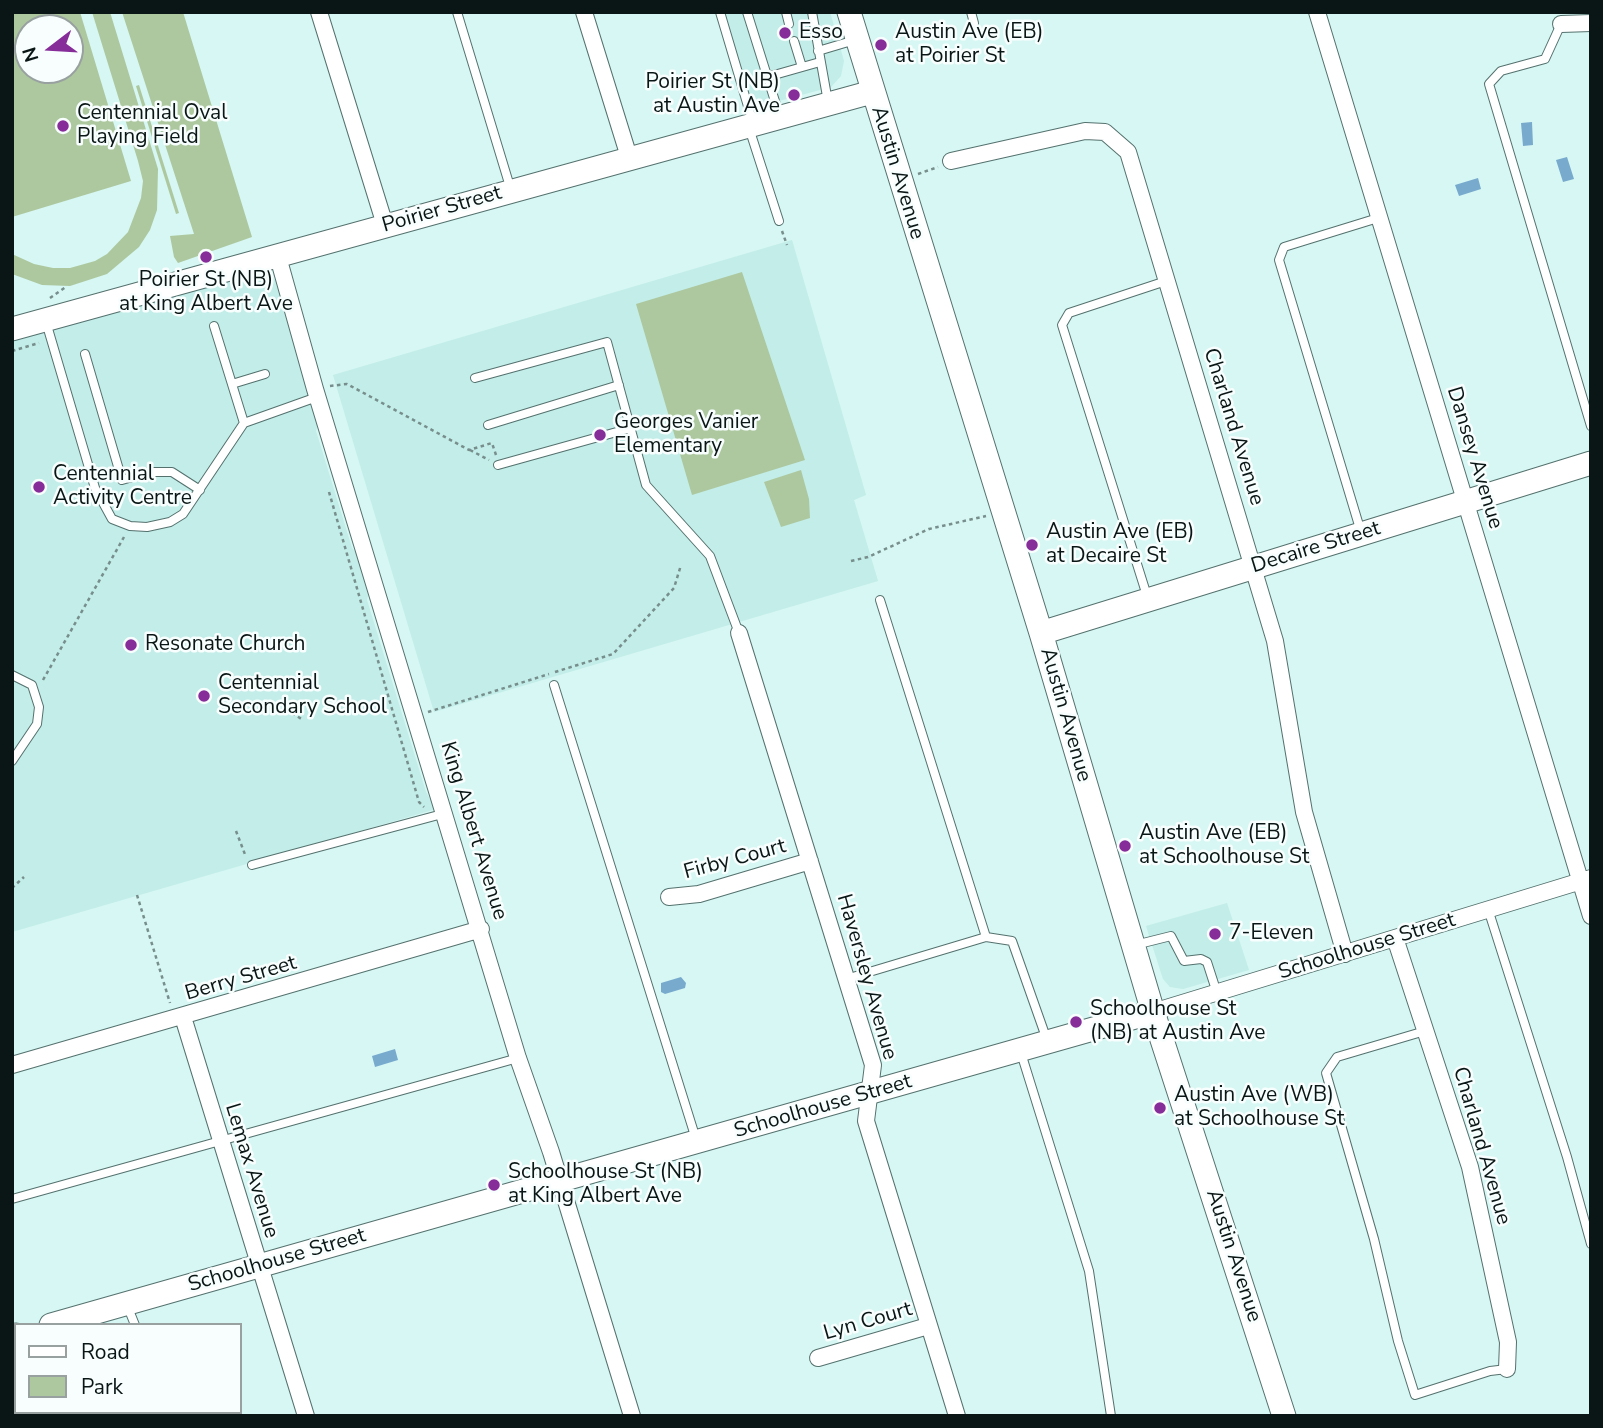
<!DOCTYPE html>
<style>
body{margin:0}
#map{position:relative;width:1603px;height:1428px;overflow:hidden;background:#d6f7f3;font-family:"Nunito Sans",sans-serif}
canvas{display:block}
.frame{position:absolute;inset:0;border:14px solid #0a1615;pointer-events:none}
.legend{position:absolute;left:14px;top:1323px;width:228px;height:91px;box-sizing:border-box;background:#f7fefd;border:2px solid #98a1a0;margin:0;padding:9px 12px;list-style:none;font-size:21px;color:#0a1615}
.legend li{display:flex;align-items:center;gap:14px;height:35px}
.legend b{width:35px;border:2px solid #98a1a0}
.north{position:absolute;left:14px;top:14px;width:70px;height:70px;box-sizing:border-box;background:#f7fefd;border:2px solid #98a1a0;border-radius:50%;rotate:253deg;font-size:19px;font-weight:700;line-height:28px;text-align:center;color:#0a1615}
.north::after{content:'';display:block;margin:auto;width:24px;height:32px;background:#862d9a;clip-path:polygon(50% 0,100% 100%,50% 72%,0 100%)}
</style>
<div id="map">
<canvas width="1603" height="1428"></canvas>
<div class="frame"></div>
<ul class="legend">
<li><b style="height:9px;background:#fff"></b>Road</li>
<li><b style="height:19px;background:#adc89f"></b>Park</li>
</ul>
<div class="north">N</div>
</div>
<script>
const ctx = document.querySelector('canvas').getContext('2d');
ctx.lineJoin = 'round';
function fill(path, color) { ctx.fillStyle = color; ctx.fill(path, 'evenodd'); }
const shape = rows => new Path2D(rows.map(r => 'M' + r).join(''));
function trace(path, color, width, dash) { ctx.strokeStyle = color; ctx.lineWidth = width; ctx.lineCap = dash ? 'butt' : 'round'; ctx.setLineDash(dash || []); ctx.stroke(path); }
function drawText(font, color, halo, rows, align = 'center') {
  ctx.font = font + ' "Nunito Sans",sans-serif'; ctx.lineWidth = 5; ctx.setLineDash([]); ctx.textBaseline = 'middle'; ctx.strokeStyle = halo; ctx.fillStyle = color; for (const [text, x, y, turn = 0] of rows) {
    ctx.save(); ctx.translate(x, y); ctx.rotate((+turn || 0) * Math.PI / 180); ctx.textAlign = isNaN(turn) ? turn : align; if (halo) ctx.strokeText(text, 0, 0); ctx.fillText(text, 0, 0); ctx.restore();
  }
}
fill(shape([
 [720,12,830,12,844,61,841,76,831,87,749,109],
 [792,240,866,495,854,500,878,581,434,712,333,375],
 [264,270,275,280,318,423,316,431,352,548,357,553,369,591,367,600,426,792,436,809,12,932,12,337,75,320,85,321],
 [1227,903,1249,970,1183,989,1170,987,1163,979,1146,926]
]), '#c2ede8');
fill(shape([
 [12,12,80,12,131,181,12,217],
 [28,28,70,28,70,70,28,70],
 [92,12,110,12,158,169,157,210,150,230,139,247,107,274,70,286,42,285,12,274,12,254,34,264,53,268,70,268,95,261,107,254,128,232,141,198,143,181,138,161],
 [122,12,183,12,252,237,178,263,174,257,170,236,194,234],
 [139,85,179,213,176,214,136,86],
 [742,272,805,460,692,495,636,304],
 [801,470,809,499,810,518,781,527,764,482]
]), '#adc89f');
fill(shape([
 [1532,122,1533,145,1523,146,1521,123],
 [1567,157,1574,179,1563,182,1556,160],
 [1478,178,1481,189,1459,196,1455,185],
 [681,977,686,983,685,988,665,994,661,992,661,983],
 [395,1049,398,1060,375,1067,372,1056]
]), '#78aace');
const lane = shape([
 [457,12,511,190],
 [720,12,753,123],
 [747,12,779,114],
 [786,12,789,24],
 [812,12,828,102],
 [971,12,974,23],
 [1561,24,1545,59,1501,71,1489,84,1591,426],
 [794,41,802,67],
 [818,51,855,40],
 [767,77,820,62],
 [749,128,779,221],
 [46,322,95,488,112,519,130,526,147,527,170,522,183,514,244,423,317,397],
 [214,326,244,423],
 [85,354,122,480,150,472,172,472,200,490],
 [475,378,607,342,646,485,710,556,739,633],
 [232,384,265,374],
 [488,425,619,385],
 [498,465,631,428],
 [1361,532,1279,260,1284,247,1378,218],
 [1148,599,1062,325,1069,313,1166,281],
 [880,600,986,937],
 [12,675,32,685,39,707,37,724,12,761],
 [554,685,696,1139],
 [252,865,446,813],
 [1488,909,1567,1157,1591,1244],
 [1135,945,1171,936,1184,961,1201,959,1207,962,1217,993],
 [846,979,986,937,1012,941,1047,1040],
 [1425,1031,1337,1057,1326,1073,1374,1239,1398,1341,1415,1395,1490,1371,1507,1369],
 [1021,1053,1089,1271,1111,1416],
 [12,1199,518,1058],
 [127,1305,135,1325],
 [164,1412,165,1416]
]);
const street = shape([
 [319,12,385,225],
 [584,12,629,157],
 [1317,12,1591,916],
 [1561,24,1591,23],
 [951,161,1085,131,1105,132,1128,152,1275,641,1304,812,1345,954],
 [278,257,315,389,518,1058,551,1152,632,1416],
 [739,633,873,1065,866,1121,957,1416],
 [669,897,699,894,810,861],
 [1395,938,1470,1167,1508,1342,1507,1369],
 [1153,1012,1591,878],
 [183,1017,306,1416],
 [12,1065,481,929],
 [818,1358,928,1326]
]);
const secondary = shape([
 [849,12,1041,633,1153,1012,1284,1416],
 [12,329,872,92],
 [1041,633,1591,463],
 [51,1325,1153,1012],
 [12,1336,16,1335]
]);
trace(lane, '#54716e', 10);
trace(street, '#54716e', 18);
trace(secondary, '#54716e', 25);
trace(shape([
 [918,174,938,167],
 [782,231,787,245],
 [50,298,67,286],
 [12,351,39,343],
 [330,386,347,384,469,450,492,443,496,455],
 [470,450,489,460],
 [329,492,419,802,424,807],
 [851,561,868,557,929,529,986,516],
 [555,672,613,654,674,588,681,565],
 [43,680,124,537],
 [428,712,549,674],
 [292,713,303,720],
 [236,831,246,857],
 [12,888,24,877],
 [137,895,170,1003]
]), '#778e8c', 2.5, [3.5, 3.5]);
trace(lane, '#fff', 8);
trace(street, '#fff', 16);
trace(secondary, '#fff', 23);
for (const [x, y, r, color] of [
 [785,33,7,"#862d9a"],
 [881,45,7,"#862d9a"],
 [794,95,7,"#862d9a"],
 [63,126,7,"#862d9a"],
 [206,257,7,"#862d9a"],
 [600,435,7,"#862d9a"],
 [39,487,7,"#862d9a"],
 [1032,545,7,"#862d9a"],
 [131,645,7,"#862d9a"],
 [204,696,7,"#862d9a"],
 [1125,846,7,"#862d9a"],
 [1215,934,7,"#862d9a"],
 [1076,1022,7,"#862d9a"],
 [1160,1108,7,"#862d9a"],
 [494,1185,7,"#862d9a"]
]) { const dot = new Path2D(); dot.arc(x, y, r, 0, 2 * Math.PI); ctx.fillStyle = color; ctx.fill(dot); trace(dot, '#f7fefd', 2.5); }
drawText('21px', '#0a1615', '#f7fefd', [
 ["Esso",799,33],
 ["Austin Ave (EB)",895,33],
 ["at Poirier St",895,57],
 ["Poirier St (NB)",780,83,"right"],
 ["at Austin Ave",780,107,"right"],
 ["Centennial Oval",77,114],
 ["Playing Field",77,138],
 ["Poirier St (NB)",206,281,"center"],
 ["at King Albert Ave",206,305,"center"],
 ["Georges Vanier",614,423],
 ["Elementary",614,447],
 ["Centennial",53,475],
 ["Activity Centre",53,499],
 ["Austin Ave (EB)",1046,533],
 ["at Decaire St",1046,557],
 ["Resonate Church",145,645],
 ["Centennial",218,684],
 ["Secondary School",218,708],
 ["Austin Ave (EB)",1139,834],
 ["at Schoolhouse St",1139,858],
 ["7-Eleven",1229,934],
 ["Schoolhouse St",1090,1010],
 ["(NB) at Austin Ave",1090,1034],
 ["Austin Ave (WB)",1174,1096],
 ["at Schoolhouse St",1174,1120],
 ["Schoolhouse St (NB)",508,1173],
 ["at King Albert Ave",508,1197]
], 'left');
drawText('21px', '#0a1615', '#f7fefd', [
 ["Austin Avenue",897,173,73],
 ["Poirier Street",442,210,-16],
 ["Charland Avenue",1233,427,73],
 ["Dansey Avenue",1474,458,73],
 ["Decaire Street",1316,548,-17],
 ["Austin Avenue",1065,715,74],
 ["King Albert Avenue",473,831,73],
 ["Firby Court",735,860,-15],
 ["Schoolhouse Street",1367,947,-17],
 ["Haversley Avenue",866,977,74],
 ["Berry Street",241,979,-16],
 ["Schoolhouse Street",823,1107,-16],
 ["Charland Avenue",1481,1146,74],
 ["Lemax Avenue",251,1171,73],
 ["Austin Avenue",1233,1256,72],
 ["Schoolhouse Street",277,1261,-16],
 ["Lyn Court",868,1322,-16]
]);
</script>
